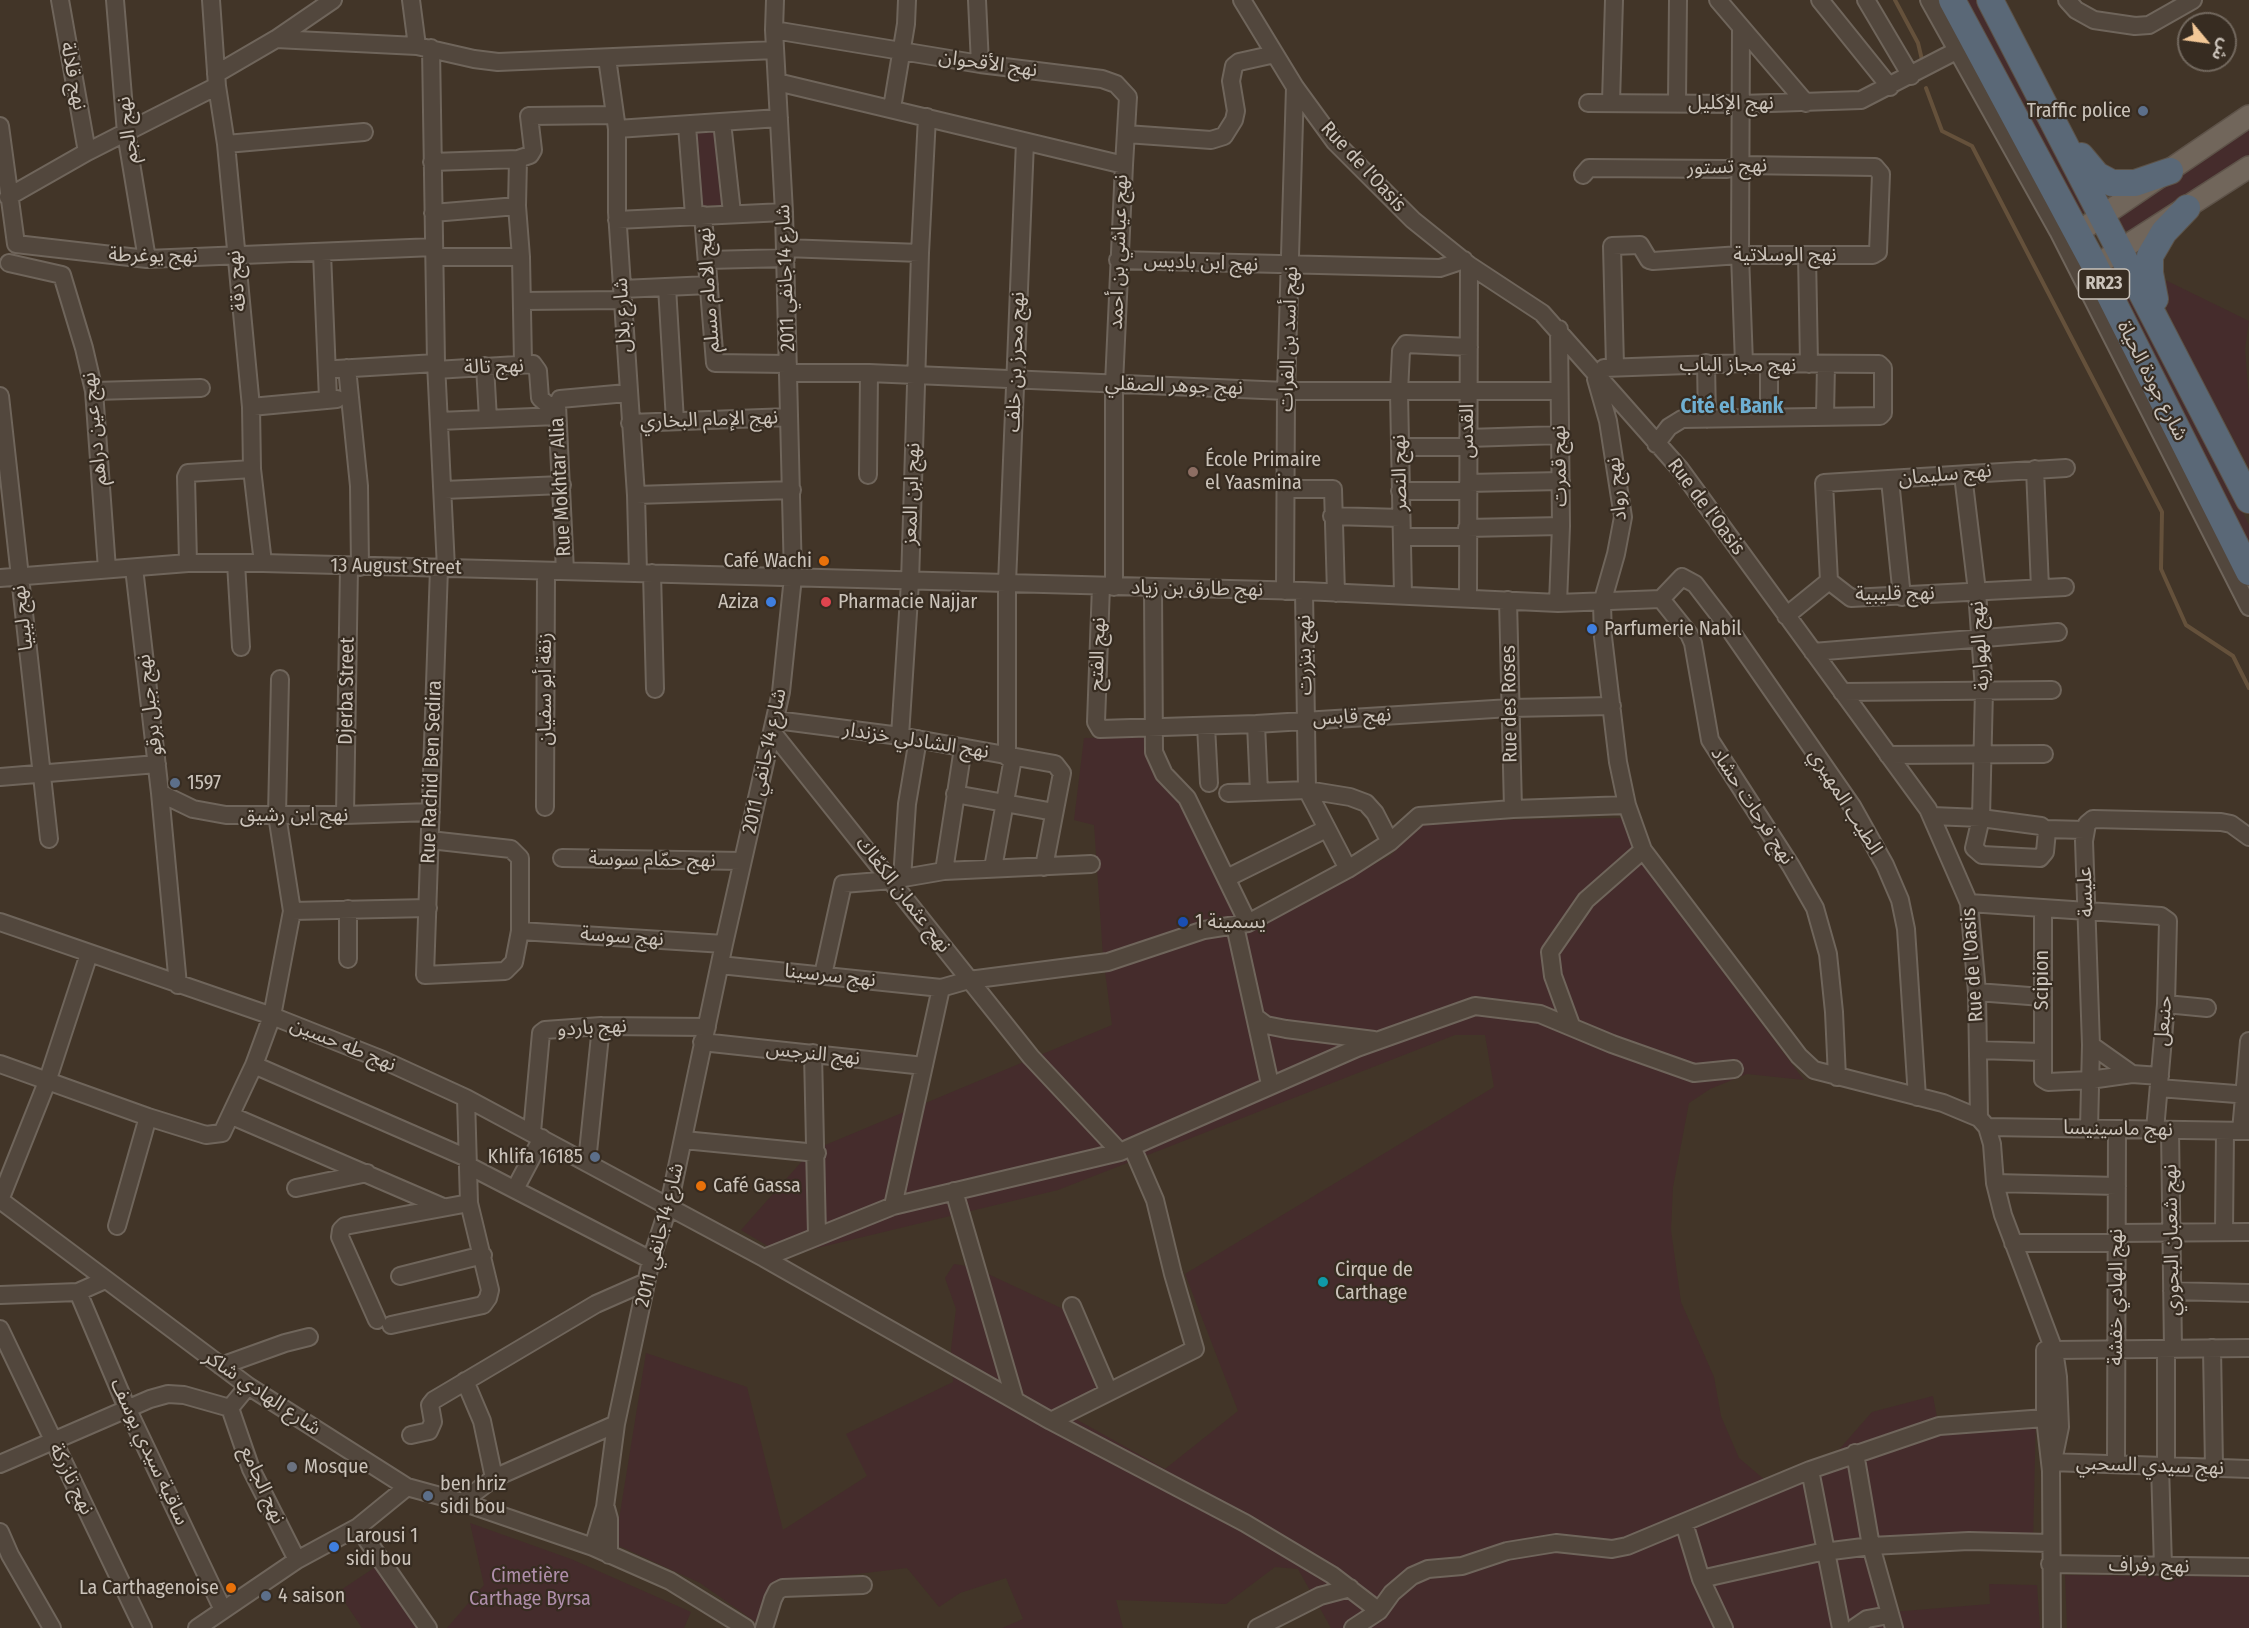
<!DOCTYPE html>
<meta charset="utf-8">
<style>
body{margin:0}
#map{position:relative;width:2249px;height:1628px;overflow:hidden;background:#423528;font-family:"Fira Sans Condensed","Noto Sans Arabic",sans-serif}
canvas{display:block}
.north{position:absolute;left:2177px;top:12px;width:60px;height:60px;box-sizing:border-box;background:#372c21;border:2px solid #72685e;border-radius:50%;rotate:119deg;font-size:16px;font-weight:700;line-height:24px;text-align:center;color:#cbc3ba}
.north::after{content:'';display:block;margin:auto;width:21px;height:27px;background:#f3c897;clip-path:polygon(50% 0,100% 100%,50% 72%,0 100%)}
</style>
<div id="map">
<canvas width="2249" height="1628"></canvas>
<div class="north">ش</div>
</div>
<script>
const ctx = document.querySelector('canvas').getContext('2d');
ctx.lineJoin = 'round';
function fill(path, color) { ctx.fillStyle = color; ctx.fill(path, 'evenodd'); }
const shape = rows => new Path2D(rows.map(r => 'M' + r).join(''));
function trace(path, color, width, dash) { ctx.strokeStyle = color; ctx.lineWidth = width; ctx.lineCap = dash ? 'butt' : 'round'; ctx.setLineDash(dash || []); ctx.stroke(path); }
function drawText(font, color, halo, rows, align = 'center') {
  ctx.font = font + ' "Fira Sans Condensed","Noto Sans Arabic",sans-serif'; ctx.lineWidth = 4.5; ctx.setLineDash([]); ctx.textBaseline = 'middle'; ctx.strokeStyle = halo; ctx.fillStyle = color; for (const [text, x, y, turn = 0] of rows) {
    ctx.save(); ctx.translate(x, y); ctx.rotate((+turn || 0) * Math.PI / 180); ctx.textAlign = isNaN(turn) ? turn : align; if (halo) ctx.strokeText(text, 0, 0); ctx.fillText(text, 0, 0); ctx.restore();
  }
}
fill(shape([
 [1961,0,1977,0,2001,43,2089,208,2078,217],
 [2249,127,2249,155,2139,228,2119,232,2117,223,2126,211],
 [725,132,728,205,699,206,696,133],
 [2121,270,2249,525,2249,563,2104,281],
 [2157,276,2249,321,2245,349,2249,400,2249,468,2178,335,2159,292],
 [1145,737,1151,767,1160,781,1183,803,1250,932,1391,855,1425,821,1628,818,1634,854,1804,1080,1747,1074,1710,1089,1689,1103,1673,1187,1671,1230,1681,1302,1714,1377,1721,1416,1739,1458,1766,1481,1836,1453,1872,1412,1933,1396,1938,1423,2036,1412,2033,1541,1875,1545,1892,1612,1990,1604,1989,1584,2037,1585,2040,1628,1331,1628,1298,1569,1275,1567,1226,1604,1116,1600,1123,1628,1002,1628,1023,1619,1006,1578,960,1593,939,1607,907,1568,781,1583,764,1628,700,1583,615,1544,646,1353,747,1387,783,1530,867,1476,846,1434,953,1382,951,1349,956,1309,945,1278,954,1264,973,1267,1076,1315,1106,1391,1065,1413,1165,1469,1238,1411,1185,1274,1494,1087,1485,1035,1455,1035,1058,1190,784,1256,741,1230,811,1151,1112,1025,1103,956,1094,825,1074,820,1084,738],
 [470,1523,571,1559,691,1612,684,1628,447,1628,484,1585],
 [383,1562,424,1628,362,1628,338,1592],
 [2065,1575,2249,1577,2249,1628,2067,1628]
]), '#452c2c');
trace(shape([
 [1895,0,1918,43,1923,64],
 [1926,88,1942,131,1972,146,2162,512,2161,569,2186,625,2233,656,2249,688]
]), '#65513b', 4);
const minor = shape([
 [60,0,87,152],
 [115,0,126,133,147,259],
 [211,0,217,86,226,144,251,407,252,469,263,563],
 [411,0,417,46,474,59,498,62,775,50],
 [977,0,980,64],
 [1242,0,1295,87,1335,142,1413,220,1469,265,1542,313,1680,469,1928,809,1969,903,1977,992,1979,1118],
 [1718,0,1806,103],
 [1820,0,1890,87],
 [1866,0,1911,76],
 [1929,0,2058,231,2249,607],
 [2067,0,2076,10,2094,20,2135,26,2149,25,2193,0],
 [1741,27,1740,255,1744,363],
 [774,30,980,64,1102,79,1116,84,1128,97,1124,165],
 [276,39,417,46],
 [431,48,436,363,446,568],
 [607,58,617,129,617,212,636,495,638,572],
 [216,74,276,39,333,0],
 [777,82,1124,165,1114,384,1114,587],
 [1611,102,1614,0],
 [1677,102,1678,0],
 [1588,103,1741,104,1861,100,1956,51],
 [892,108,906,24,907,0],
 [722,122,732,213],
 [0,126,16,244],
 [687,126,694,215],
 [617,129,779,118],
 [1126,134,1211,140,1224,136,1234,120,1236,111,1231,81,1234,66,1239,62,1275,54],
 [226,144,364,132],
 [518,159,530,155,533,150,529,116,615,115],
 [432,162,518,159,517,206,521,257,435,257],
 [1583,175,1589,168,1727,169,1741,165,1875,167,1881,174,1878,252,1873,255,1740,255,1653,261,1649,260,1640,245,1612,246,1615,366],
 [8,197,87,152,217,86],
 [433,213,517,206],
 [703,215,715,363,788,364],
 [617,220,784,212],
 [16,244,147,259,434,247],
 [785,248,920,253],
 [322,253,328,399],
 [1807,255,1809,364],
 [521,257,523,363],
 [708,260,786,258],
 [1118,260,1440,268,1464,260],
 [9,263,62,275,84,348,94,391,107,569],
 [667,287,675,421],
 [622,289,709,285],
 [522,301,623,300],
 [1706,363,1707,419],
 [485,366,488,419],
 [347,368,359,486,360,567],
 [1604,368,1744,363,1879,364,1883,368,1883,413,1880,416,1682,419,1669,427,1656,444],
 [336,369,436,363],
 [436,370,533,364,538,371,540,398,548,405,557,405],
 [788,373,869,373,1286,391,1559,391],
 [1596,379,1608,421,1623,517,1616,554,1602,603,1603,637,1618,762,1627,805,1643,850,1799,1056,1814,1070,1943,1103,1979,1118,1987,1127,1992,1144,1995,1183,2003,1215,2054,1350,2058,1377,2060,1427,2051,1471],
 [94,391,201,388],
 [0,396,49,839],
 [251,407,337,399],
 [1825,416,1826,364],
 [1769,417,1769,364],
 [439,421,557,416],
 [630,423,789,417],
 [1468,438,1560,435],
 [1400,447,1468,447],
 [2035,469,2040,588],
 [868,475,869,373],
 [1890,480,1902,597],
 [1468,483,1561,481],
 [1286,489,1333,489,1336,593],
 [444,490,562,485],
 [1400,491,1468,491],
 [636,495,792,490],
 [1332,516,1401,518],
 [1467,528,1561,526],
 [1403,537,1468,537],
 [188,563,186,477,188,473,252,469],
 [236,563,241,647],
 [134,568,160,793,178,985],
 [565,571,557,405,560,399,627,393],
 [652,573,655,689],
 [0,578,188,563,263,563,1304,591,1558,603,1661,599,1689,634,1693,643,1710,740,1791,866,1815,908,1828,954,1834,1012,1837,1077],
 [1101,586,1096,722,1100,729,1256,724,1510,708,1612,706],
 [2065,587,1851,598,1829,581,1824,483,2066,468],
 [1153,588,1154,752,1164,774,1187,798,1248,923],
 [1285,591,1286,391,1295,87],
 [1304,591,1307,790,1348,869],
 [1403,595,1399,392,1401,351,1406,344,1469,347],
 [1468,598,1469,265],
 [1661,599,1682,577,1695,584,1728,627,1852,806,1885,865,1900,900,1906,929,1917,1097],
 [1508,600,1513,809],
 [1558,603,1561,526,1559,329],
 [1786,616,1829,581],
 [1813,652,2058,632],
 [1842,692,2052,690],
 [776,720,900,736,1055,764,1062,773,1044,867],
 [1256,724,1259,792],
 [1206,726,1209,783],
 [773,733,1031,1057,1120,1152],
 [900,736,910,582,920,253,927,117],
 [1888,755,2044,754],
 [1007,757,1007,583,1025,142],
 [0,777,157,764],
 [160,793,193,809,226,815,345,815,431,812],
 [1228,793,1307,790,1350,797,1366,803,1375,813,1390,842],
 [955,794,1054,812],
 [545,807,546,571],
 [345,815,349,567],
 [1932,816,1981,818,2041,826,2047,831,2045,852,2040,858,1982,855,1974,848,1981,818,1984,690,1977,591,1963,475],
 [2046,829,2085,830],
 [430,840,511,849,520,858,520,931,514,962,505,971,425,975,439,568],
 [562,858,742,861],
 [993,868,1013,758],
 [944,871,963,748],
 [1227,878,1326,829],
 [902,879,907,804,918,739],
 [1969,903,2161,916,2168,921,2166,1004,2155,1130],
 [2043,908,2043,1079,2048,1082,2090,1080,2132,1074,2160,1076],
 [348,909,348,959],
 [292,911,428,908],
 [0,922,272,1016,383,1060,466,1098,764,1258,1051,1421,1245,1523,1332,1575,1379,1611],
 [1235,926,1270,1084],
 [520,931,724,944],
 [720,965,941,988],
 [823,975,843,884,892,880,944,871,1091,864],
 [1977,992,2042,997],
 [2166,1004,2207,1008],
 [1258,1019,1266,1025,1286,1029,1374,1040],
 [1571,1025,1553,976,1550,952,1586,900,1643,850],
 [702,1042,924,1066],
 [2091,1045,2132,1074],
 [1978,1050,2042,1052],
 [813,1053,817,1236],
 [0,1064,148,1117,206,1135,222,1133,254,1065,272,1016,292,911,277,815,280,679],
 [254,1065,467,1158],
 [2159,1088,2249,1095],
 [232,1116,443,1207],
 [1987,1127,2249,1131],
 [2089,1129,2091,1045,2084,841,2087,824,2093,819,2221,822,2231,824,2249,837],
 [2170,1130,2173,1349],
 [2241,1131,2249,1041],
 [532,1132,541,1033,545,1030,601,1026,707,1027],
 [684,1140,817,1153],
 [587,1162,601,1026],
 [469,1166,651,1260],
 [1995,1183,2117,1186],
 [296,1188,367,1173],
 [515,1189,542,1138],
 [954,1191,1015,1400],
 [0,1200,248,1386,407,1487,462,1502,593,1547,670,1581,746,1628],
 [0,1200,47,1082,89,954],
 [893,1206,941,988,969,980,1108,962,1204,930,1248,923,1348,869,1390,842,1419,816,1513,809,1627,805],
 [117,1226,148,1117],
 [2224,1232,2225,1131],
 [2117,1233,2249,1232],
 [2013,1243,2117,1243],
 [764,1258,893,1206,1120,1152,1357,1048,1475,1006,1540,1014,1612,1044,1694,1073,1734,1069],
 [400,1276,483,1255],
 [2172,1291,2249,1293],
 [78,1292,127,1408,223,1610],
 [0,1295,78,1292,105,1280],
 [1072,1306,1109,1392],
 [377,1320,340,1237,341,1230,345,1226,469,1203],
 [391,1325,483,1305,488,1298,490,1290,469,1203,466,1098],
 [0,1329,143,1628],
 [2212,1348,2214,1468],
 [2045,1350,2045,1418,2051,1471,2052,1628],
 [2054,1350,2249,1348],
 [221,1366,285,1343,309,1337],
 [465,1381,482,1421,494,1478],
 [230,1408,251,1469,297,1560],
 [1051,1421,1195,1349,1173,1274,1155,1200,1132,1147],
 [411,1435,429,1431,433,1422,430,1405,434,1400,596,1304,646,1282],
 [1855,1453,1871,1546,1894,1628],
 [2050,1462,2249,1469],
 [0,1464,150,1399,168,1394,184,1395,230,1408,248,1386],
 [2116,1465,2117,1129],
 [2160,1466,2163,1566],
 [2166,1466,2166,1350],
 [1810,1470,1841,1628],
 [462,1502,494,1478,616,1424],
 [606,1508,609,1519,609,1555],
 [1684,1523,1701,1579,1816,1553,1871,1546,1969,1541,2050,1543],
 [358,1527,428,1628],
 [0,1532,10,1555,52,1628],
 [593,1547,605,1507,616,1424,651,1260,669,1205,724,944,781,692,793,577,784,212,774,30,775,0],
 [2050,1564,2249,1567],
 [1701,1579,1724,1628],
 [197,1628,297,1560,358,1527,407,1487],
 [764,1628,773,1599,777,1591,783,1588,863,1585],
 [1257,1628,1320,1596,1350,1588],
 [1353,1628,1379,1611,1392,1593,1412,1576,1428,1569,1462,1566,1507,1551,1556,1543,1612,1549,1627,1546,1810,1470,1939,1426,2045,1418],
 [1854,1628,1867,1619,1889,1615]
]);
const major = shape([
 [2077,233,2249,116],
 [2095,266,2249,167]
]);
const highway = shape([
 [1952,0,2095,266,2249,572],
 [1990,0,2249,500],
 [2081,156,2097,175,2112,183,2135,183,2170,171],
 [2155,299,2150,273,2150,256,2164,232,2187,208]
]);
trace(minor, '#6f655b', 20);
trace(major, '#5e5349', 24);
trace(highway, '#5c5247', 28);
trace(minor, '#52473d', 16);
trace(major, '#71665b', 21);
trace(highway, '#5a6877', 26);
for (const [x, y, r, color] of [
 [2143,111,6,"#5c6f8a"],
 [1193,472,6,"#8d6e63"],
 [824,561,6,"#e8710a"],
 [771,602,6,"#3f7fe0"],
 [826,602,6,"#e0444e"],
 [1592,629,6,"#3f7fe0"],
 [175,783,6,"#5c6f8a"],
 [1183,922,6,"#1a4fb4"],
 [595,1157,6,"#5c6f8a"],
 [701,1186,6,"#e8710a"],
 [1323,1282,6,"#0f9aa8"],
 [292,1467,6,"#6b7280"],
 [428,1496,6,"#5c6f8a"],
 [334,1547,6,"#3f7fe0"],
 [231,1588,6,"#e8710a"],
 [266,1596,6,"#5c6f8a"]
]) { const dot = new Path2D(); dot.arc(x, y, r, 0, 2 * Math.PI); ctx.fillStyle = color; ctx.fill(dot); trace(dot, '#372c21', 2); }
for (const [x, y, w] of [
 [2104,284,51]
]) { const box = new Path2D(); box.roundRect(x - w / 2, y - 15, w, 30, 4.5); ctx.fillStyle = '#372c21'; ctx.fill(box); trace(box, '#cbc3ba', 1.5); }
drawText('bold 18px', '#cbc3ba', null, [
 ["RR23",2104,284]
]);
drawText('20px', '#cbc3ba', '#372c21', [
 ["نهج الأقحوان",988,64,8],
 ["نهج قلالة",73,76,79],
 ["نهج الإكليل",1731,103],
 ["نهج الجم",128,130,-97],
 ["Rue de l'Oasis",1363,167,47],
 ["نهج تستور",1727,167,-2],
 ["نهج عياشي بن أحمد",1119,252,-88],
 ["نهج الوسلاتية",1785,255],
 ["نهج يوغرطة",153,256,1],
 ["نهج ابن باديس",1201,263,2],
 ["شارع 14جانفي 2011",786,278,-92],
 ["نهج دقة",237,281,-96],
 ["نهج الامام مسلم",709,290,-94],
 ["شارع بلال",623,315,-93],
 ["نهج أسد بن الفرات",1289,339,-88],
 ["نهج محرز بن خلف",1016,362,-88],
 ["نهج مجاز الباب",1738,365],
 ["نهج تالة",494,367,-2],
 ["شارع جودة الحياة",2152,381,63],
 ["نهج جوهر الصقلي",1174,386,2],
 ["نهج الإمام البخاري",709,420,-2],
 ["نهج عين دراهم",95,429,-96],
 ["القدس",1467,431,-90],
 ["نهج قمرت",1560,466,-91],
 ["نهج النصر",1400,473,-91],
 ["نهج سليمان",1945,475,-5],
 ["Rue Mokhtar Alia",561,487,-93],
 ["نهج رواد",1617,489,-96],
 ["نهج ابن المعز",912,494,-88],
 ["Rue de l'Oasis",1706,507,53],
 ["13 August Street",396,567,1],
 ["نهج طارق بن زياد",1197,589,1],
 ["نهج قليبية",1895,594,-1],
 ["نهج ليبيا",23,618,-97],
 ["نهج الهوارية",1980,646,-94],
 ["نهج الفتح",1098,654,-88],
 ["نهج بنزرت",1305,655,-91],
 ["زنقة أبو سفيان",545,689,-90],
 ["Djerba Street",347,691,-89],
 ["Rue des Roses",1510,704,-91],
 ["نهج جبل برقو",150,705,-97],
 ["نهج قابس",1352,717,-3],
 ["نهج الشادلي خزندار",916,741,9],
 ["شارع 14جانفي 2011",765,761,-78],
 ["Rue Rachid Ben Sedira",432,772,-88],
 ["الطيب المهيري",1845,802,58],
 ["نهج فرحات حشاد",1752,806,57],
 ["نهج ابن رشيق",294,815],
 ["نهج حمّام سوسة",652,860,1],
 ["عليسة",2086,892,-92],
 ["نهج عثمان الكعّاك",903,895,52],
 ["نهج سوسة",622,937,4],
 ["Rue de l'Oasis",1973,965,-94],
 ["نهج سرسينا",830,976,6],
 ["Scipion",2042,980,-90],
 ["حنبعل",2164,1021,-86],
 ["نهج باردو",592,1028,-3],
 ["نهج طه حسين",343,1045,22],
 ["نهج النرجس",813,1054,6],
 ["نهج ماسينيسا",2118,1129,1],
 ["شارع 14جانفي 2011",660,1235,-76],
 ["نهج شعبان البحوري",2172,1240,-91],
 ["نهج الهادي خفشة",2116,1297,-90],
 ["شارع الهادي شاكر",262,1393,34],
 ["ساقية سيدي يوسف",149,1452,65],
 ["نهج سيدي السحبي",2150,1466,2],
 ["نهج تازركة",71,1479,64],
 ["نهج الجامع",262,1485,66],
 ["نهج رفراف",2149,1566,1]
]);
drawText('20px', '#cbc3ba', '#372c21', [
 ["Traffic police",2131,111,"right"],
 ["École Primaire",1205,460],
 ["el Yaasmina",1205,483],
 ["Café Wachi",812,561,"right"],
 ["Aziza",759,602,"right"],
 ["Pharmacie Najjar",838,602],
 ["Parfumerie Nabil",1604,629],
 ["1597",187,783],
 ["يسمينة 1",1195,922],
 ["Khlifa 16185",583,1157,"right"],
 ["Café Gassa",713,1186],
 ["Cirque de",1335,1270],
 ["Carthage",1335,1293],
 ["Mosque",304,1467],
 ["ben hriz",440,1484],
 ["sidi bou",440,1507],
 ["Larousi 1",346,1536],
 ["sidi bou",346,1559],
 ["La Carthagenoise",219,1588,"right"],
 ["4 saison",278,1596]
], 'left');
drawText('20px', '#af8eaa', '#372c21', [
 ["Cimetière",530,1576],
 ["Carthage Byrsa",530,1599]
]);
drawText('bold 21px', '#6fafd1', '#372c21', [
 ["Cité el Bank",1732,407]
]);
</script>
